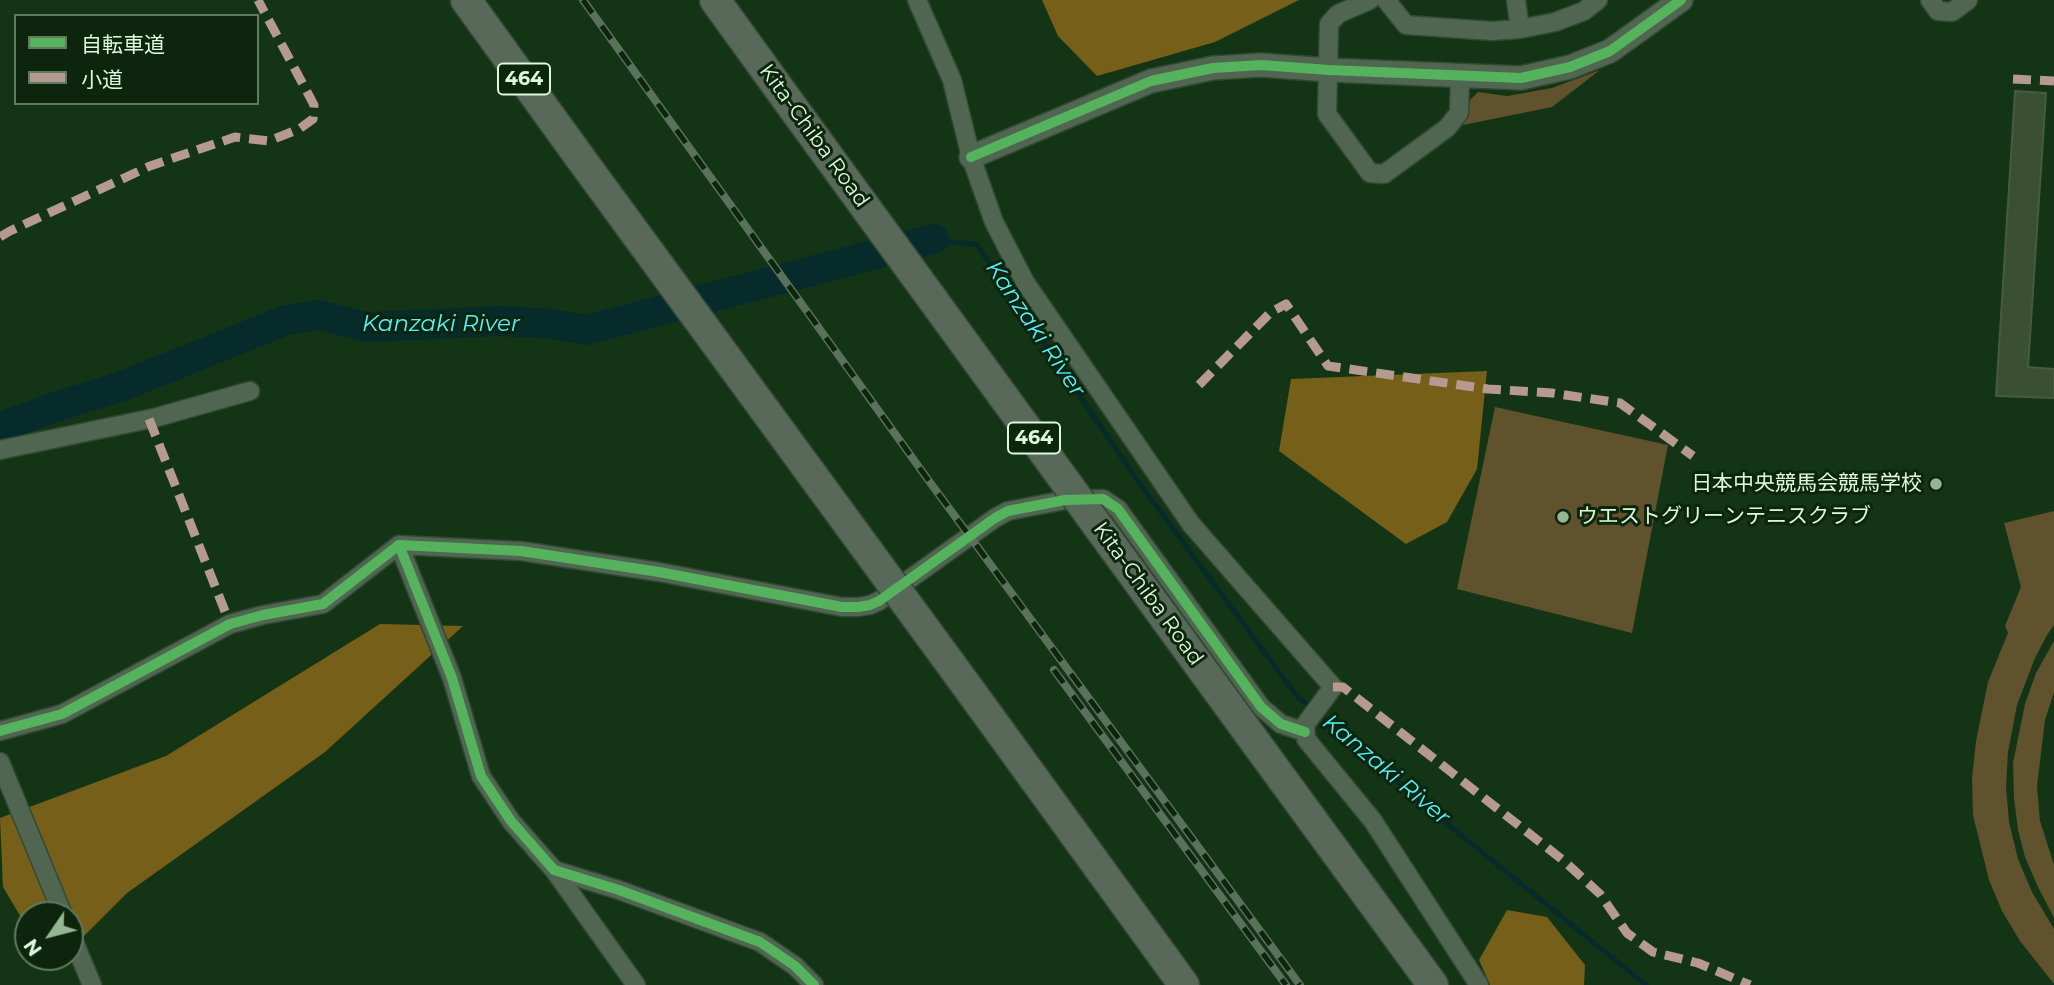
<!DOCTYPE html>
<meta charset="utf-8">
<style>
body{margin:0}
#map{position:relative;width:2054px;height:985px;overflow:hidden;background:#133516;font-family:Montserrat,"Noto Sans JP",sans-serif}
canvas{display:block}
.legend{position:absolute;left:14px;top:14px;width:245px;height:91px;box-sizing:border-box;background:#0d250d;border:2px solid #5f7a5f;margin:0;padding:9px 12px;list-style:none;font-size:21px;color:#dbfada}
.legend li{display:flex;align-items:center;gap:14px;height:35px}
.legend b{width:35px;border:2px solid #5f7a5f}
.north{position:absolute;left:14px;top:901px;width:70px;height:70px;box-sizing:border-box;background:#0d250d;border:2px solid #5f7a5f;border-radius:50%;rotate:235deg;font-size:19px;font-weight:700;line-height:28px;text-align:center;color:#dbfada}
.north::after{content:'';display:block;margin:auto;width:24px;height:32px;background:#95b595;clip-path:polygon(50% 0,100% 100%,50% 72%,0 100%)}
</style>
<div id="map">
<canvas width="2054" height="985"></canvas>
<ul class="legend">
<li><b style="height:9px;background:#56b35d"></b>自転車道</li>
<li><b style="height:9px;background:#b69a8f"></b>小道</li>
</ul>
<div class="north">N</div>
</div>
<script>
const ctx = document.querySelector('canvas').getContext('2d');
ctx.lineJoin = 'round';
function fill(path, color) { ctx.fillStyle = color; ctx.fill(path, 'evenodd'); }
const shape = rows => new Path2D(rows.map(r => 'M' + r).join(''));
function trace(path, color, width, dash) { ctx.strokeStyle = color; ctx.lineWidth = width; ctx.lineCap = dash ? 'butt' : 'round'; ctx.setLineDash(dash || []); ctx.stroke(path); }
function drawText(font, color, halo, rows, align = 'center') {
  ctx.font = font + ' Montserrat,"Noto Sans JP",sans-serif'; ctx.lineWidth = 6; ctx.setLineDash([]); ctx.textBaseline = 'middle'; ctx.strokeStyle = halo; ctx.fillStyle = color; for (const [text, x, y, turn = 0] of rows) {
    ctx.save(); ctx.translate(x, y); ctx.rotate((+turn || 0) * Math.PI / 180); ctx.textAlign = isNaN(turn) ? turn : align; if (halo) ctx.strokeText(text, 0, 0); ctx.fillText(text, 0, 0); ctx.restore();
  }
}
fill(shape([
 [1600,70,1552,107,1463,125,1469,101,1478,92,1507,96,1552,88],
 [1495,407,1668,445,1632,633,1457,589],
 [2054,511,2054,625,2047,635,2035,658,2017,705,2008,752,2006,787,2009,822,2018,859,2032,892,2054,929,2054,984,2020,941,2002,911,1989,880,1973,815,1972,778,1976,741,1988,682,2008,633,2005,626,2021,587,2004,523],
 [2054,641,2054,692,2045,720,2037,786,2040,821,2054,865,2054,918,2038,887,2025,857,2018,830,2014,798,2013,763,2025,704,2036,673]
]), '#5f522c');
fill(shape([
 [1042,0,1299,0,1215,42,1097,76,1058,36],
 [1487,371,1477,469,1447,522,1406,544,1279,451,1291,379],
 [380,624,463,626,325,752,127,893,70,950,70,915,28,915,28,929,3,887,0,818,166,756],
 [1507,910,1547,917,1585,965,1584,985,1490,985,1479,960]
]), '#765f18');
trace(shape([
 [934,239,977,245,1135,477,1296,695,1462,836,1646,985]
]), '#072b2b', 5);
trace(shape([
 [0,427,61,405,120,387,286,320,319,315,367,327,500,321,553,324,586,330,934,239]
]), '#072b2b', 30);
const building = shape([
 [2015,91,2046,93,2028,367,2054,369,2054,398,1996,396,2015,91]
]);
fill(building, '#3b5033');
trace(building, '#475b3e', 2);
const minor = shape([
 [917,0,952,80,971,157,994,222,1025,282,1191,524,1333,687,1305,725,1306,739,1373,821,1479,985],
 [1370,0,1338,14,1329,24,1327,114,1370,173,1384,174,1447,128,1459,113,1460,76],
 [1386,0,1406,25,1492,31,1520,29,1555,22,1584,11,1598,0],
 [1516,0,1520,29],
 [1930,0,1938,11,1952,12,1968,0],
 [0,450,154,418,250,391],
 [399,545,452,678,481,776,511,821,554,870,619,890,760,942,795,966,814,985],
 [0,731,62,714,230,624,263,615,323,604,399,545,521,551,659,572,842,607,858,607,870,605,879,601,995,518,1008,511,1065,500,1103,499,1118,509,1261,707,1281,724,1305,732],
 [0,762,63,915],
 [554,870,636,985],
 [70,932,92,985]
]);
const tertiary = shape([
 [971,157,1151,81,1213,68,1261,65,1329,70,1521,78,1570,67,1610,51,1681,0]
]);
const trunk = shape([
 [466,0,581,159],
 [715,0,804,123],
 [969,689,1184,985],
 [1264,754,1433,985]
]);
trace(minor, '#324934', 21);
trace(tertiary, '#324934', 26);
trace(trunk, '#324934', 33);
trace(minor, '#506651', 18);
trace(tertiary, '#506651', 23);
trace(trunk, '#58695a', 30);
const rail = shape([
 [583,0,929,481,1300,985],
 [1054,670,1286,985]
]);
trace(rail, '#5a715c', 8);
trace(rail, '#0d250d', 5, [16]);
const trunkBridge = shape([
 [804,123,1264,754],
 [581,159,969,689]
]);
trace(trunkBridge, '#324934', 33, []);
trace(trunkBridge, '#58695a', 30);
trace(shape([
 [2013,79,2054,81],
 [0,237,10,231,150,166,235,137,269,141,299,129,313,119,314,105,258,0],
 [1199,385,1271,312,1286,304,1328,366,1488,389,1552,393,1620,403,1693,456],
 [149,419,230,624],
 [1333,687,1343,687,1564,861,1600,894,1627,933,1653,952,1698,963,1750,985]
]), '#b69a8f', 9, [18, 9]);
trace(shape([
 [971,157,1151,81,1213,68,1261,65,1329,70,1521,78,1570,67,1610,51,1681,0],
 [399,545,452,678,481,776,511,821,554,870,619,890,760,942,795,966,814,985],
 [0,731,62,714,230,624,263,615,323,604,399,545,521,551,659,572,842,607,858,607,870,605,879,601,995,518,1008,511,1065,500,1103,499,1118,509,1261,707,1281,724,1305,732]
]), '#56b35d', 10);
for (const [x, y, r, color] of [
 [1936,484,7,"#95b595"],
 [1563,517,7,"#95b595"]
]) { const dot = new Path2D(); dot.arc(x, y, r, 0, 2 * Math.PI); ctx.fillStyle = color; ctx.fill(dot); trace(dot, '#0d250d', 2.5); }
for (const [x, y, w] of [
 [524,79,52],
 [1034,438,52]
]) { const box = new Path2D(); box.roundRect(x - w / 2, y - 15.5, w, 31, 5); ctx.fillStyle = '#0d250d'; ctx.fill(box); trace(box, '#dbfada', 2); }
drawText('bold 19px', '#dbfada', null, [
 ["464",524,79],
 ["464",1034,438]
]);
drawText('21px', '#dbfada', '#0d250d', [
 ["Kita-Chiba Road",814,136,54],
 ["Kita-Chiba Road",1148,594,54]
]);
drawText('21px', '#dbfada', '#0d250d', [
 ["日本中央競馬会競馬学校",1922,484],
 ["ウエストグリーンテニスクラブ",1577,517,"left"]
], 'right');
drawText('italic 23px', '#55f0fe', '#0d250d', [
 ["Kanzaki River",441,324],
 ["Kanzaki River",1035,329,56],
 ["Kanzaki River",1386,770,40]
]);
</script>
